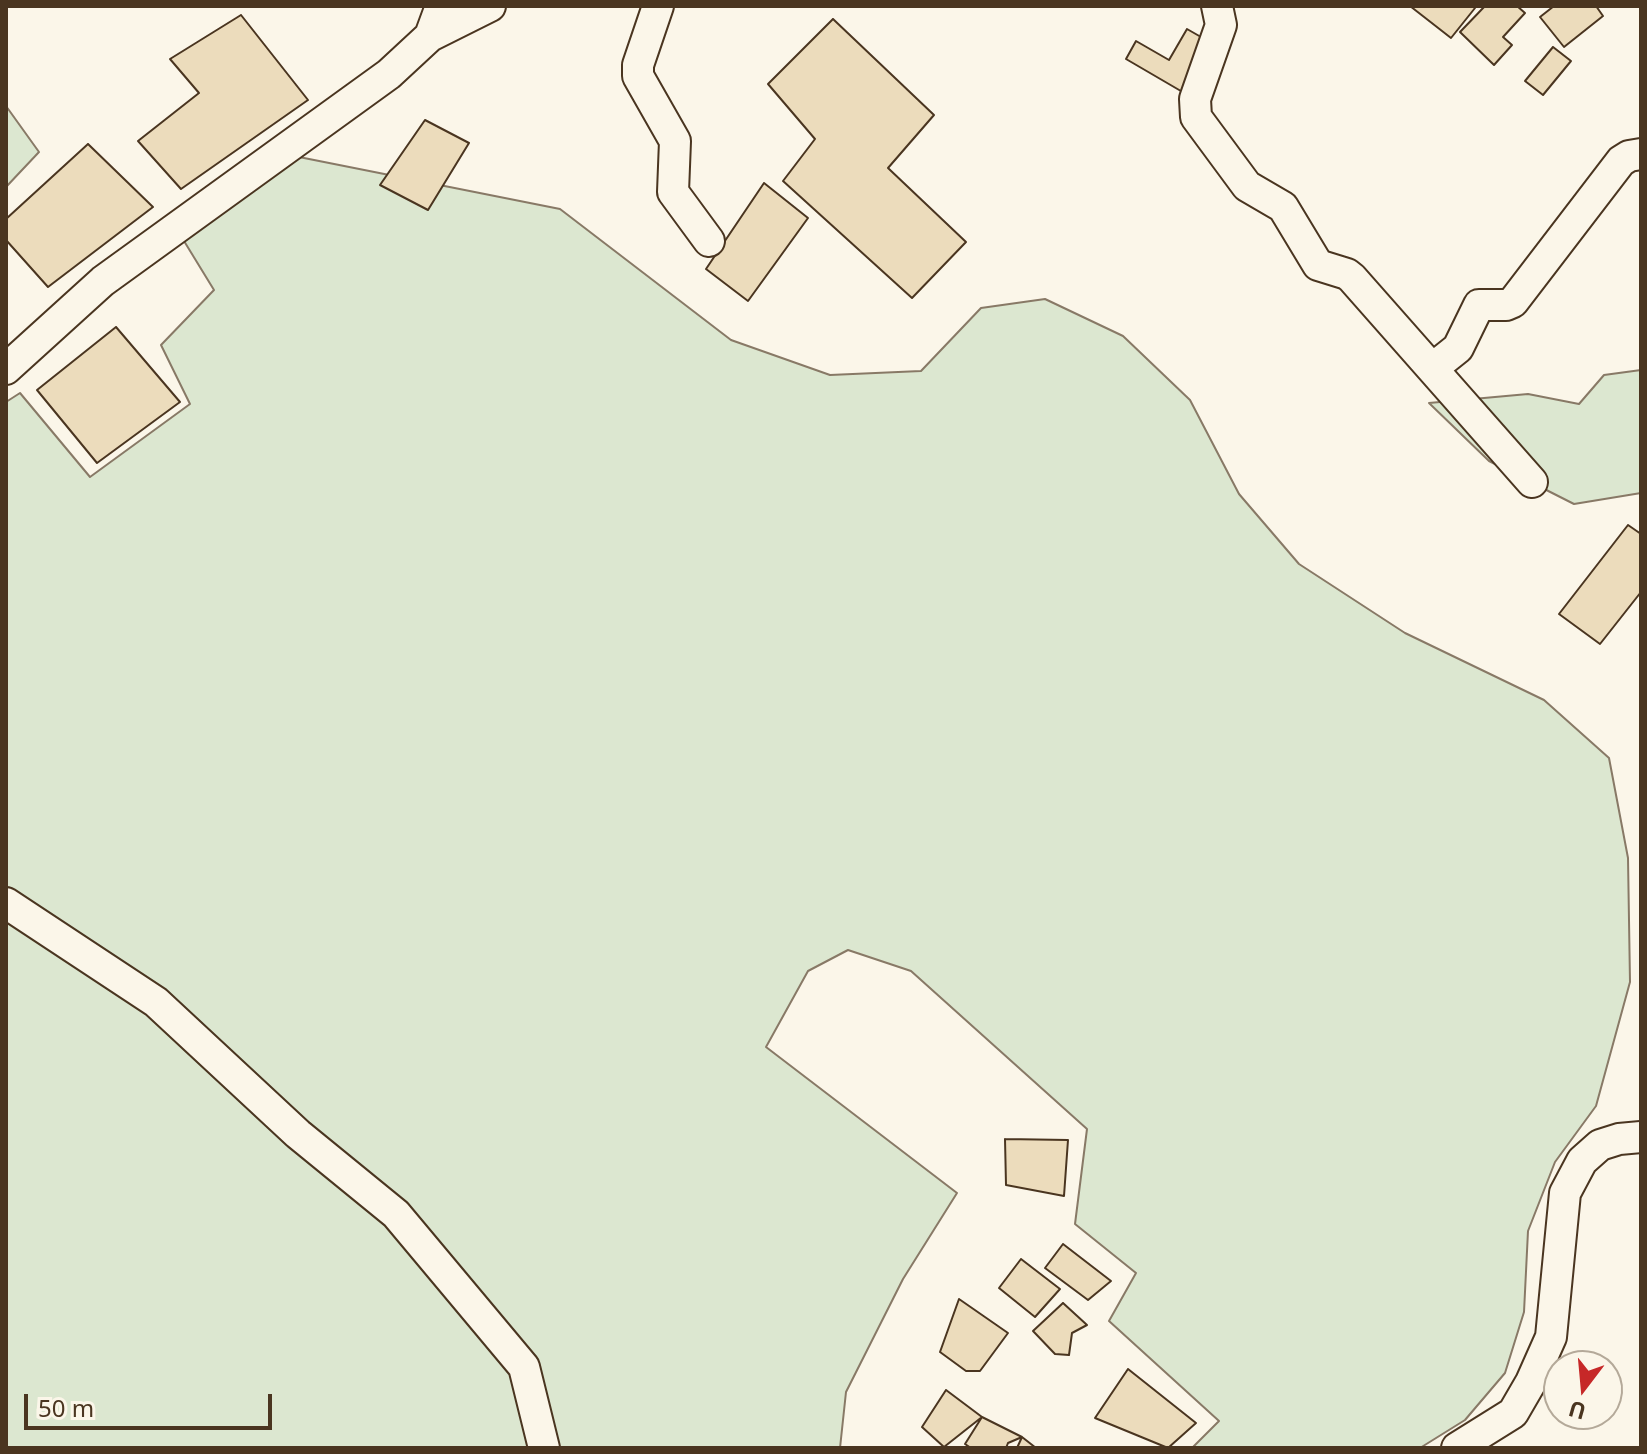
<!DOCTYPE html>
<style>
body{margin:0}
#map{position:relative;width:1647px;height:1454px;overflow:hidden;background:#fbf6e9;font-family:"Noto Sans",sans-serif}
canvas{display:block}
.frame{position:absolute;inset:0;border:8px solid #4a3520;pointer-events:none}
.north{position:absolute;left:1543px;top:1350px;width:80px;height:80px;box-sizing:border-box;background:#fbf6e9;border:2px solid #b4a999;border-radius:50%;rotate:196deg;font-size:22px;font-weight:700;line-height:32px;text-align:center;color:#4a3520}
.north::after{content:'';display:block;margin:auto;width:28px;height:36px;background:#c62828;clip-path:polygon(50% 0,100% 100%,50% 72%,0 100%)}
.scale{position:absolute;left:24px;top:1394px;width:248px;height:36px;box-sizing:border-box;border:4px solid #4a3520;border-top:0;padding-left:10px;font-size:24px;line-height:28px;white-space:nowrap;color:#4a3520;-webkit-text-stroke:6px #fbf6e9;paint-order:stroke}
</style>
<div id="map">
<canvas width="1647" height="1454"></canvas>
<div class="frame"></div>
<div class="north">U</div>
<div class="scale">50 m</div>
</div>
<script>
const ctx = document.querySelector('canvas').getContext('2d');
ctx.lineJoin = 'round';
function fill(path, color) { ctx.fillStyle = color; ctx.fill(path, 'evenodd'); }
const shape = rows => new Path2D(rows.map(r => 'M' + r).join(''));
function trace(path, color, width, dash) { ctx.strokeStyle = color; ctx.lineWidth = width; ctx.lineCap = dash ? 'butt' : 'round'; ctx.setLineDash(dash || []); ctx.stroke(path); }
const green = shape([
 [6,106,39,152,6,187,6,106],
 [294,156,560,209,731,340,830,375,921,371,981,308,1045,299,1123,336,1190,400,1239,494,1299,564,1405,633,1544,700,1609,758,1628,858,1630,982,1596,1106,1555,1162,1528,1231,1524,1312,1505,1373,1465,1420,1420,1448,1192,1448,1219,1421,1109,1321,1136,1273,1075,1224,1087,1129,911,971,848,950,808,971,766,1047,957,1193,903,1279,846,1392,840,1448,6,1448,6,402,20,393,90,477,190,404,161,345,214,290,184,241,294,156],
 [1641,370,1641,493,1574,504,1489,461,1429,403,1528,394,1579,404,1604,375,1641,370]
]);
fill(green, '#dce7d0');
trace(green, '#887966', 2);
const building = shape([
 [1410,6,1472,6,1475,8,1451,38,1410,6],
 [1485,6,1517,6,1525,13,1503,37,1512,45,1494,65,1460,32,1485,6],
 [1554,6,1596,6,1603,16,1564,47,1540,17,1554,6],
 [241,15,308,100,181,189,138,141,199,93,170,59,241,15],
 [833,19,934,115,888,168,966,242,912,298,783,181,815,139,768,84,833,19],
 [1187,29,1215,45,1186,94,1126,59,1136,41,1169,60,1187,29],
 [1553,47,1571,61,1543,95,1525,81,1553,47],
 [425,120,469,143,428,210,380,185,425,120],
 [88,144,153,207,48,287,6,240,6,219,88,144],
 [764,183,808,218,748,301,706,269,764,183],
 [116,327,180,402,97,463,37,390,116,327],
 [1628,525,1641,534,1641,592,1600,644,1559,614,1628,525],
 [1005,1139,1068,1140,1064,1196,1006,1185,1005,1139],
 [1063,1244,1111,1281,1088,1300,1045,1268,1063,1244],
 [1021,1259,1060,1289,1035,1317,999,1288,1021,1259],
 [959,1299,1008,1333,980,1371,966,1371,940,1352,959,1299],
 [1063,1303,1087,1325,1072,1333,1069,1355,1055,1354,1033,1331,1063,1303],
 [1128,1369,1196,1423,1168,1448,1095,1418,1128,1369],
 [946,1390,982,1417,944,1447,922,1427,946,1390],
 [982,1417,1022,1437,1008,1443,1006,1448,971,1448,965,1444,982,1417],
 [1022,1437,1036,1448,1017,1448,1022,1437]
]);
fill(building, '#ecdcbc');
trace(building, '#4a3520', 2);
const street = shape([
 [658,6,638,65,638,76,675,141,673,192,709,241],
 [1217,6,1221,25,1195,99,1196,117,1247,186,1283,207,1318,265,1347,274,1352,278,1532,482],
 [430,36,490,6],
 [1433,368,1458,348,1479,305,1506,305,1513,302,1621,161,1629,156,1641,154],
 [6,369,103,281,389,74,430,36,441,6],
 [6,903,156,1002,298,1134,396,1214,524,1367,544,1448],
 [1457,1448,1513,1413,1531,1382,1551,1337,1565,1193,1582,1161,1600,1145,1619,1139,1641,1137]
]);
trace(street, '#4a3520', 34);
trace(street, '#fbf6e9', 30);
</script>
